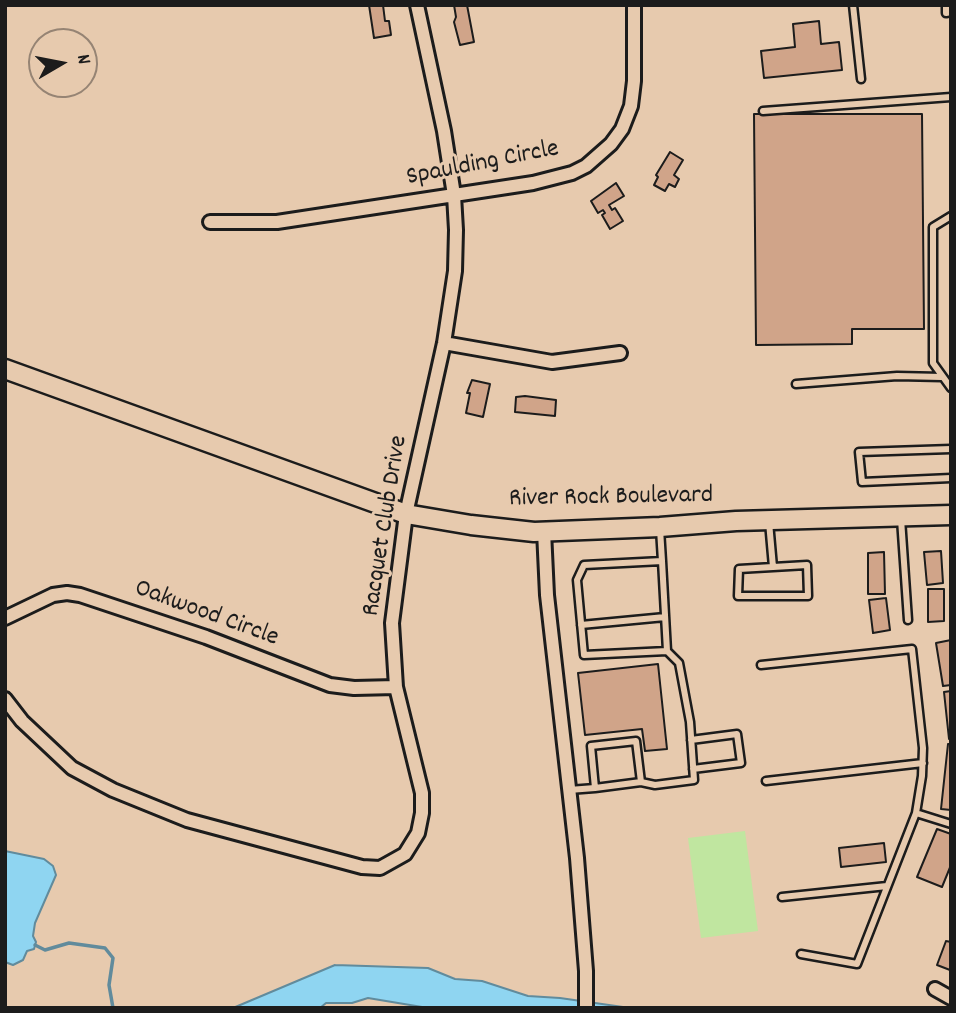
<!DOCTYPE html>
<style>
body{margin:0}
#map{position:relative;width:956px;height:1013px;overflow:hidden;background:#e7caae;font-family:Dekko,sans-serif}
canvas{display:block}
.frame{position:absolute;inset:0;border:7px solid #1c1c1c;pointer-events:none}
.north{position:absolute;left:28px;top:28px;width:70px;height:70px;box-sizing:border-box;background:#e7caae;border:2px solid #968474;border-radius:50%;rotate:80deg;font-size:19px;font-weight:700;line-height:28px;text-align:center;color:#1c1c1c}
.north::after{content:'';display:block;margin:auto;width:24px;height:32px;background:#1c1c1c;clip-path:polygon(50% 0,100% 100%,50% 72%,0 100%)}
</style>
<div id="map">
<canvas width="956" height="1013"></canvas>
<div class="frame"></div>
<div class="north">N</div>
</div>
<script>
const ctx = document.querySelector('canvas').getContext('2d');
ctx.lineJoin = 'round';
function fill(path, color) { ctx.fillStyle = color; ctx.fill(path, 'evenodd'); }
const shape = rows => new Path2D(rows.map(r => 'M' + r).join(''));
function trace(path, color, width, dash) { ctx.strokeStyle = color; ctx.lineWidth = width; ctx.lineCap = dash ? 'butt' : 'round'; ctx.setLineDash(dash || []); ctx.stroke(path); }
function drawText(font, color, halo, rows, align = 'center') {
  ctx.font = font + ' Dekko,sans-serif'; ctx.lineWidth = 6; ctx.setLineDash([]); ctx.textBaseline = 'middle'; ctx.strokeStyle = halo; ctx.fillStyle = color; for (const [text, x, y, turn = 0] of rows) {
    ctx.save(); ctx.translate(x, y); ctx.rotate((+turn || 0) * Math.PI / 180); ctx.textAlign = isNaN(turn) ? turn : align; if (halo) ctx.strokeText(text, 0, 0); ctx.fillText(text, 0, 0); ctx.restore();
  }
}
fill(shape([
 [745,831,758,931,701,938,688,838]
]), '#c0e6a0');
const water = shape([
 [5,851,44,859,53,866,56,875,35,923,33,936,36,942,34,949,27,951,23,960,13,965,5,962,5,851],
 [335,965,428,968,455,979,482,981,528,996,560,998,630,1008,428,1008,368,998,352,1003,326,1003,320,1008,233,1008,335,965]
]);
fill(water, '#8fd5f1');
trace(water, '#618b9c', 2);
trace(shape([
 [35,945,45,950,69,943,105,948,113,958,109,985,113,1008]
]), '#618b9c', 3.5);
const building = shape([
 [369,5,383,5,385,21,389,21,391,35,374,38,369,5],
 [454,5,467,5,474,42,460,45,454,22,456,17,454,5],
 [819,21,821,44,839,42,842,70,764,78,761,51,795,47,793,24,819,21],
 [754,114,922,114,924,329,852,329,852,344,756,345,754,114],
 [670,152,683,160,674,175,679,179,675,187,669,184,665,191,654,185,658,177,656,175,670,152],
 [616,183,624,196,609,205,612,210,615,208,623,221,610,229,602,215,605,213,603,210,598,213,591,201,616,183],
 [472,380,490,384,483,417,466,413,470,393,467,393,472,380],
 [525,396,556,400,555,416,515,412,516,397,525,396],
 [941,551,943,583,927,585,924,552,941,551],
 [884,552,885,594,868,594,868,553,884,552],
 [928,589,944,589,944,621,928,622,928,589],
 [886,598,890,630,873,633,869,600,886,598],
 [951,640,951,685,943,686,936,643,951,640],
 [658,664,667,749,645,751,642,729,585,735,578,673,658,664],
 [951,691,951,739,949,739,944,692,951,691],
 [948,744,951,744,951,810,941,809,948,744],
 [937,829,951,834,951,865,942,887,917,877,937,829],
 [884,843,886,862,841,867,839,848,884,843],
 [946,941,951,942,950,970,937,965,946,941]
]);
fill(building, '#d0a489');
trace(building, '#1c1c1c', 2);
const lane = shape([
 [853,5,861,79],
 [946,5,946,13,951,12],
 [763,111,951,97],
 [951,216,933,227,933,363,951,388],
 [796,384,897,376,942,377],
 [951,449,859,452,862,482,951,478],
 [901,519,908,620],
 [769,522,773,567,807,565,808,596,738,596,739,569,773,567],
 [660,529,662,561,667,651,584,655,577,580,584,565,662,561],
 [581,625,665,617],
 [761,665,912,649,923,748,922,776,916,813],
 [691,740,737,734,741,763,693,769],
 [766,781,923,763],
 [595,788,641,782],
 [569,790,595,788,591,746,636,741,641,782,655,785,694,780,690,722,679,663,667,651],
 [782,897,887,886],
 [801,954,857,964,916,813,951,824]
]);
const street = shape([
 [210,222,277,222,533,183,572,173,586,166,611,144,622,129,631,106,634,81,634,5],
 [444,343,552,362,620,353],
 [544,531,547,595,577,858,586,971,586,1008],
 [5,618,53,595,67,593,80,595,206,637,330,685,354,688,396,687],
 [5,699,22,721,72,768,113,790,187,820,362,867,380,868,405,854,418,833,422,813,422,793,396,687,392,623,406,514,444,343,455,271,456,230,454,195,444,131,417,5],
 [935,989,951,998]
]);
const secondary = shape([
 [5,369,406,514,471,525,534,532,660,527,736,521,951,515]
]);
trace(lane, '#1c1c1c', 11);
trace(street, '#1c1c1c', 18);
trace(secondary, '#1c1c1c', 23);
trace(lane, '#e7caae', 6);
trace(street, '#e7caae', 12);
trace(secondary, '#e7caae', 18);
drawText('26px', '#1c1c1c', '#e7caae', [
 ["Spaulding Circle",483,165,-11],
 ["River Rock Boulevard",611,499,-1],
 ["Racquet Club Drive",387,526,-81],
 ["Oakwood Circle",206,615,20]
]);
</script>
